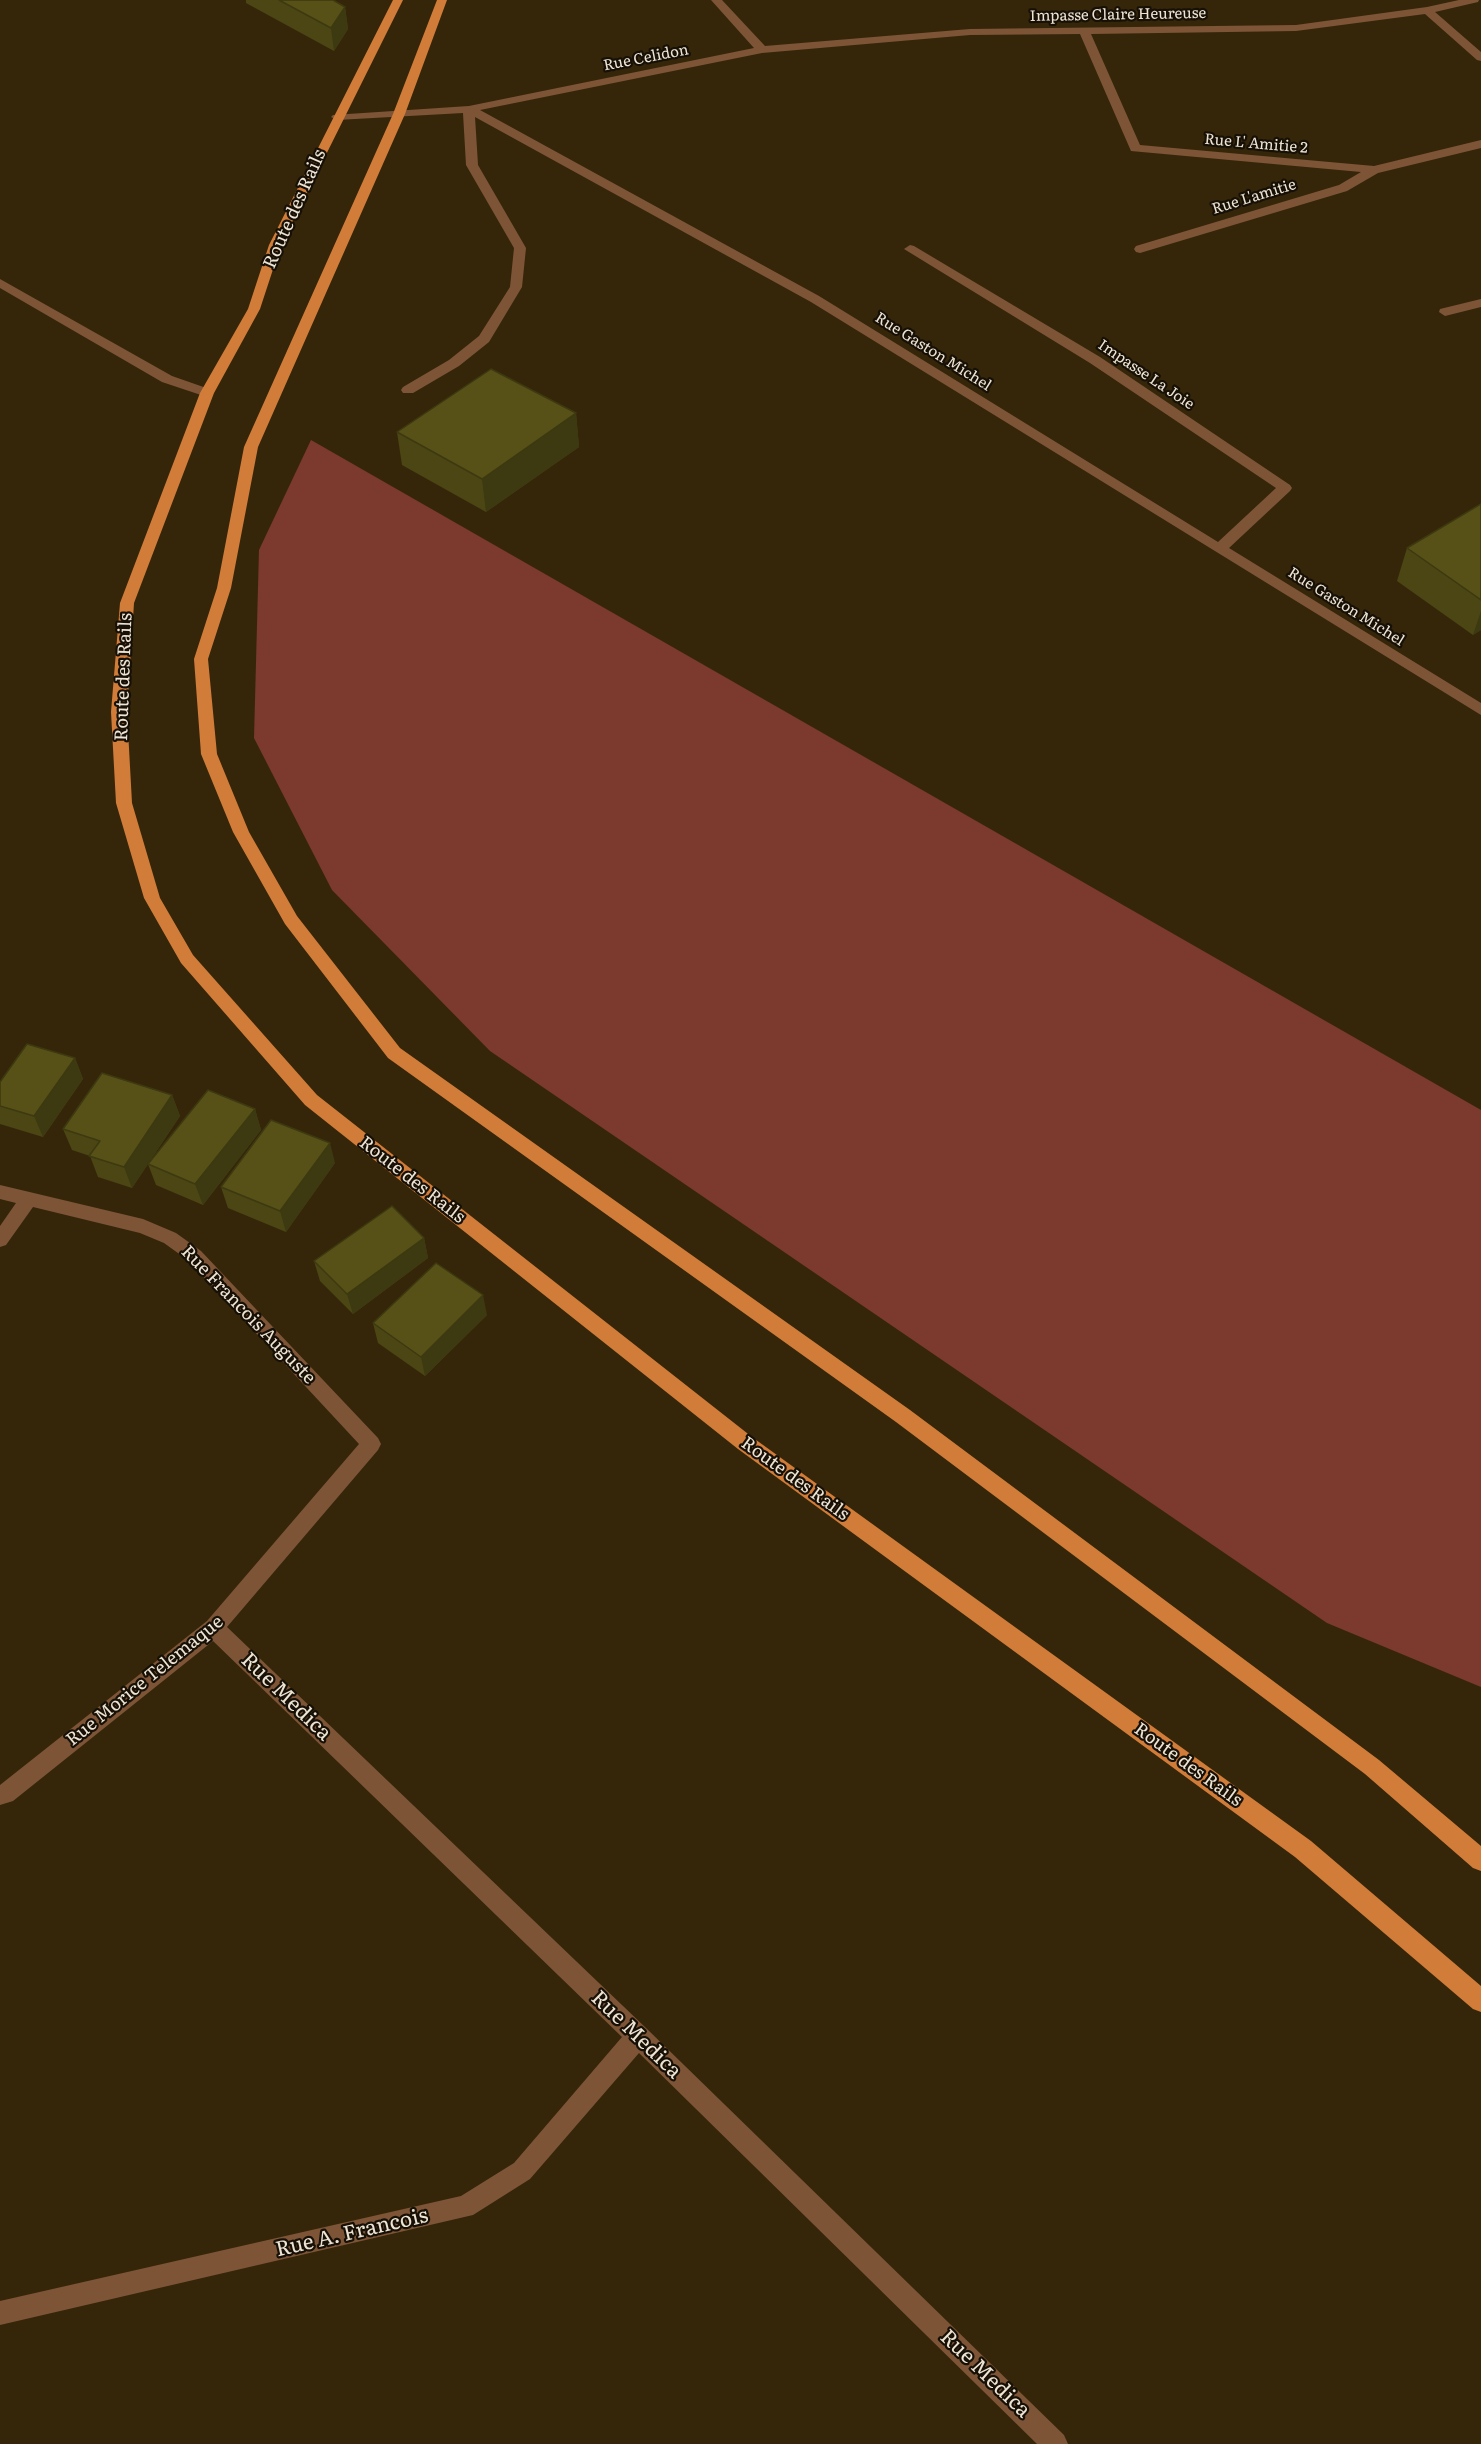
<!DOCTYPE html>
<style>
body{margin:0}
canvas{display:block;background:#35260a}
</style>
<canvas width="1481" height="2444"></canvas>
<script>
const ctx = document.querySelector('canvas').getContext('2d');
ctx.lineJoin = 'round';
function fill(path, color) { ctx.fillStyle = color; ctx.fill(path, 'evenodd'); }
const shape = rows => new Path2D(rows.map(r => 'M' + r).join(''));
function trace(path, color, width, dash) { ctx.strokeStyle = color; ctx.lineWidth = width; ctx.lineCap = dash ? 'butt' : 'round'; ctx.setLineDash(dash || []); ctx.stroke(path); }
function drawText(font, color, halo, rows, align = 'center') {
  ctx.font = font + ' Literata,serif'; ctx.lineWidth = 4.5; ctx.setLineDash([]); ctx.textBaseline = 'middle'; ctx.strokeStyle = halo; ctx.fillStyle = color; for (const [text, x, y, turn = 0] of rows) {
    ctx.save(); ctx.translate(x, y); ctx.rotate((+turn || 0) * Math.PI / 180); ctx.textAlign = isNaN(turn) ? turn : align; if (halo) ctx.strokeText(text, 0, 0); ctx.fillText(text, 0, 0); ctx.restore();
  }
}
fill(shape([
 [311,440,1481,1110,1481,1687,1327,1623,490,1051,332,890,254,738,259,550]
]), '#7c392d');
fill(shape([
 [711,0,722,0,765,46,970,29,1296,25,1427,7,1459,0,1479,0,1478,2,1435,12,1481,52,1481,61,1477,60,1425,14,1296,31,1091,34,1140,145,1374,166,1481,140,1481,148,1378,173,1347,191,1140,253,1136,252,1134,249,1136,246,1339,185,1361,172,1131,151,1080,34,970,35,762,53,480,110,819,296,1218,542,1276,488,1090,363,904,249,910,245,914,246,1100,357,1290,485,1292,488,1290,491,1229,548,1481,703,1481,715,811,302,475,117,478,165,526,248,522,287,489,342,459,366,413,393,403,393,401,390,403,387,449,360,479,336,510,287,514,248,466,165,463,113,337,120,331,117,333,115,469,106,754,48,711,0],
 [0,279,172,376,212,390,214,393,207,397,162,382,0,288,0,279],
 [1481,299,1481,307,1445,316,1439,312,1440,309,1481,299],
 [0,1185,143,1219,176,1233,201,1251,378,1438,381,1444,378,1450,227,1627,646,2028,1064,2435,1068,2444,1037,2444,639,2053,530,2179,473,2215,0,2325,0,2301,461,2196,514,2163,622,2037,213,1641,13,1801,0,1805,0,1785,207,1621,359,1444,189,1261,164,1243,140,1233,33,1207,6,1245,0,1247,0,1226,16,1203,0,1199,0,1185]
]), '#7e5436');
fill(shape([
 [393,0,403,0,281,245,260,309,214,393,134,603,127,712,132,803,160,898,193,955,317,1095,752,1437,1311,1841,1481,1986,1481,2012,1473,2009,1295,1857,738,1449,305,1105,181,963,144,898,116,803,111,712,120,603,200,393,248,309,269,245,393,0],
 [437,0,447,0,405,114,258,447,231,588,208,659,217,754,249,832,297,916,400,1048,910,1410,1379,1760,1481,1846,1481,1871,1473,1868,1365,1774,896,1422,388,1058,285,924,233,832,201,754,194,659,217,588,244,447,393,114,437,0]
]), '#d17c39');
fill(shape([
 [246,0,333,0,345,7,348,29,334,51,246,3],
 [576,413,579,447,486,512,402,465,397,432],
 [1481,504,1481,630,1473,635,1397,581,1407,548],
 [75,1058,83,1079,43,1137,0,1124,0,1082],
 [172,1095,180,1116,148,1164,255,1109,261,1130,203,1205,156,1185,148,1164,132,1188,98,1177,90,1156,72,1150,63,1129],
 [335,1163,286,1232,228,1208,221,1187],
 [424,1238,428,1258,353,1314,320,1281,314,1261],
 [487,1315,425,1376,378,1343,373,1323]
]), '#4b4614');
fill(shape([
 [345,7,348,29,334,51,331,28],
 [576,413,579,447,486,512,482,479],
 [1481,611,1481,630,1473,635],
 [75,1058,83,1079,43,1137,34,1116],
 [172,1095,180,1116,132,1188,124,1167],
 [255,1109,261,1130,203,1205,195,1184],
 [330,1143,335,1163,286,1232,280,1211],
 [424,1238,428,1258,353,1314,347,1294],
 [483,1295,487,1315,425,1376,421,1357]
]), '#3d3910');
const building = shape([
 [279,0,333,0,345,7,331,28,279,0],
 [491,369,576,413,482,479,397,432,491,369],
 [1481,504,1481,600,1407,548,1481,504],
 [27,1044,75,1058,34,1116,0,1106,0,1082,27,1044],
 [102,1073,172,1095,124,1167,89,1156,100,1141,63,1129,102,1073],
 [208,1090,255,1109,195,1184,148,1164,208,1090],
 [271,1120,330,1143,280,1211,221,1187,271,1120],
 [392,1206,424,1238,347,1294,314,1261,392,1206],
 [436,1263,483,1295,421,1357,373,1323,436,1263]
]);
fill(building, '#575117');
trace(building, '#3d3910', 1.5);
drawText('15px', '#eee4d4', '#171006', [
 ["Impasse Claire Heureuse",1118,15,-1],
 ["Rue Celidon",646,58,-11],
 ["Rue L' Amitie 2",1256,144,5],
 ["Rue L'amitie",1254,197,-17],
 ["Rue Gaston Michel",933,352,32],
 ["Impasse La Joie",1146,375,34],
 ["Rue Gaston Michel",1346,607,32]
]);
drawText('18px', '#eee4d4', '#171006', [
 ["Route des Rails",295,209,-66],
 ["Route des Rails",124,677,-88],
 ["Route des Rails",412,1180,38],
 ["Rue Francois Auguste",248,1315,46],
 ["Route des Rails",795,1479,36],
 ["Rue Morice Telemaque",145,1681,-39],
 ["Route des Rails",1188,1765,36]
]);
drawText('21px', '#eee4d4', '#171006', [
 ["Rue Medica",286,1697,44],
 ["Rue Medica",636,2035,44],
 ["Rue A. Francois",352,2233,-13],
 ["Rue Medica",985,2374,44]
]);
</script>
